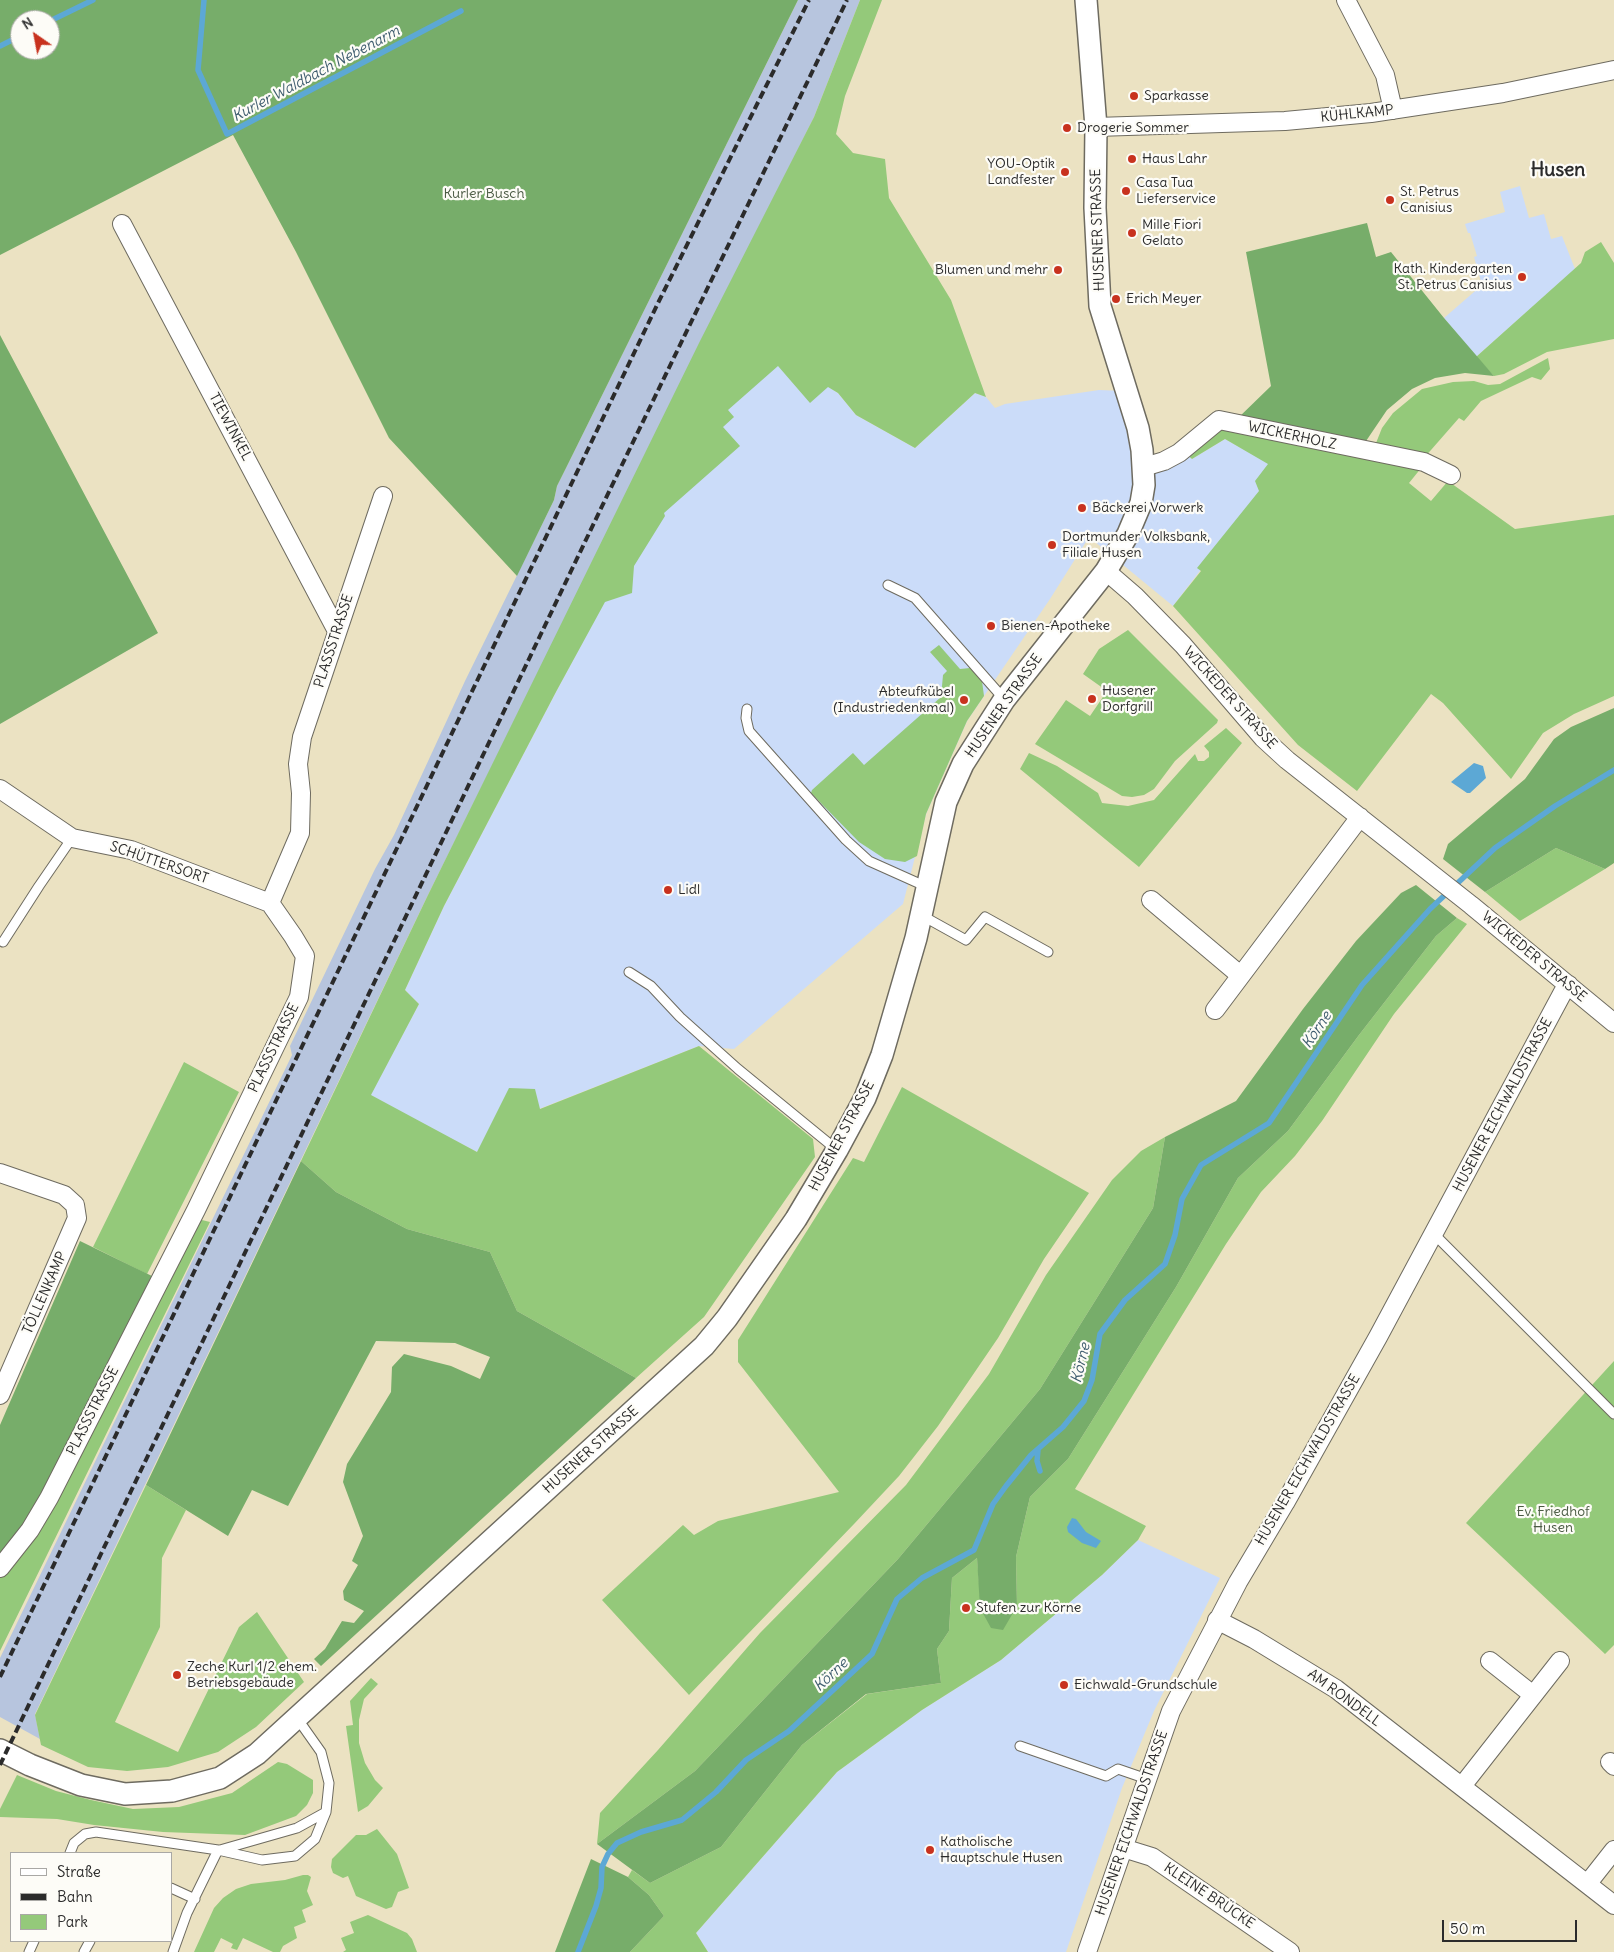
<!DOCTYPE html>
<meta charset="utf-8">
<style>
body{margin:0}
#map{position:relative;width:1614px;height:1952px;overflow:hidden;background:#ebe2c2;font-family:Delius,sans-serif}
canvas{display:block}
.legend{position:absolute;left:10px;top:1852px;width:162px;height:90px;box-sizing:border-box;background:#fdfcf7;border:1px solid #a9a8a5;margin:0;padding:6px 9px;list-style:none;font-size:15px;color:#2b2b2b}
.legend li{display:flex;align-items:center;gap:10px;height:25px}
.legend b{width:25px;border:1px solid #a9a8a5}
.north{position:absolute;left:10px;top:10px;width:50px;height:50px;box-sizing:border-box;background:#fdfcf7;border:1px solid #a9a8a5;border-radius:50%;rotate:327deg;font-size:14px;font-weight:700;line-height:20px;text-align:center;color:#2b2b2b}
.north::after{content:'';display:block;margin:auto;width:18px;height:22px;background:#c8321e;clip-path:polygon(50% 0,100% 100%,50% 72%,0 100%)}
.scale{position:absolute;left:1442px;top:1920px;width:135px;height:22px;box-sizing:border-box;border:2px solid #2b2b2b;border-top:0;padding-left:6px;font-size:15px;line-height:18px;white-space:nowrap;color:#2b2b2b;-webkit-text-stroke:4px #fdfcf7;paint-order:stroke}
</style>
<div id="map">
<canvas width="1614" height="1952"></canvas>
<ul class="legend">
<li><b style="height:6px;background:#fff"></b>Straße</li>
<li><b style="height:6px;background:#2b2b2b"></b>Bahn</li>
<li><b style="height:14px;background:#94c97a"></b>Park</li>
</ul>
<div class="north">N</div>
<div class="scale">50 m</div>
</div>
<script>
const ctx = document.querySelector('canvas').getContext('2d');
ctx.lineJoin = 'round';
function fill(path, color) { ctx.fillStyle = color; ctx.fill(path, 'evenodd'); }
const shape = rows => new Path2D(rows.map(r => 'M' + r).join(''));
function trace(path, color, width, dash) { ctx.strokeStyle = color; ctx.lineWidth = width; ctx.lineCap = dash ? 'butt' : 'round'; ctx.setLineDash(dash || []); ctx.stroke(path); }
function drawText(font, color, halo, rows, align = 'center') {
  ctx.font = font + ' Delius,sans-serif'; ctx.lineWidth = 4.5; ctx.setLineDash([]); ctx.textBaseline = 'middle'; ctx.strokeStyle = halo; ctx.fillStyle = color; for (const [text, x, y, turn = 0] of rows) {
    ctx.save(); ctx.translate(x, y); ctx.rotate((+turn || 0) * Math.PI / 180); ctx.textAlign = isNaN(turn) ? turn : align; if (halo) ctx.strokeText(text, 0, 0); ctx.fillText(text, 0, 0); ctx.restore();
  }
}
fill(shape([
 [1520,186,1529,218,1544,214,1551,239,1562,236,1575,269,1476,357,1444,318,1482,285,1474,257,1477,256,1470,233,1468,233,1465,224,1505,212,1500,192],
 [742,330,838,393,856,415,915,448,975,393,986,397,995,408,1005,404,1099,390,1124,391,1142,468,1183,451,1192,459,1225,439,1278,469,1173,606,1089,537,1050,599,967,721,926,814,903,904,734,1049,699,1046,539,1109,477,1152,370,1096,419,1004,405,990,444,906,557,690,605,601],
 [1138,1540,1220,1578,1154,1711,1122,1788,1066,1952,708,1952,696,1933,837,1772,922,1710,1001,1660,1102,1575]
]), '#cbdcf9');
fill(shape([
 [798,0,860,0,814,117,427,897,35,1714,40,1739,0,1717,0,1658,292,1055,290,1046,375,869,394,835,465,681,554,500,557,486]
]), '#b7c5de');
fill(shape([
 [860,0,882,0,845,96,836,134,853,153,885,159,889,198,951,300,986,397,975,393,915,448,856,415,838,393,828,387,810,403,778,366,728,410,734,417,723,427,740,446,664,513,665,516,634,566,632,593,605,602,557,690,444,906,405,990,419,1004,371,1095,477,1152,509,1088,535,1089,540,1109,699,1046,813,1139,815,1157,704,1317,636,1378,517,1311,490,1252,407,1229,336,1192,301,1161,427,897,700,341,814,117],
 [1601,242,1614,263,1614,339,1547,352,1504,374,1494,376,1476,357,1581,263,1585,252],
 [1548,358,1550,369,1541,380,1532,377,1481,401,1464,421,1459,418,1424,458,1374,448,1382,428,1393,413,1422,389,1453,382,1474,381,1488,385,1500,384],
 [1218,424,1422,467,1409,483,1431,501,1448,481,1515,529,1614,515,1614,696,1574,714,1543,733,1511,779,1443,703,1431,694,1357,791,1298,745,1173,606,1201,571,1197,568,1259,491,1255,481,1268,464,1225,439,1192,459,1183,451],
 [1128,630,1218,720,1217,723,1175,761,1154,789,1144,795,1132,797,1122,796,1035,744,1066,700,1090,716,1107,691,1083,674,1099,649],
 [939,645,960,669,970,668,982,681,984,696,967,721,926,814,917,856,905,862,885,859,859,842,811,793,812,790,853,753,864,765,941,697,943,675,947,671,930,652],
 [1226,728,1242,743,1139,867,1020,769,1029,753,1057,766,1098,793,1102,803,1128,806,1154,800,1195,754,1198,761,1204,761,1209,757,1209,752,1204,746],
 [1556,848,1605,869,1520,921,1485,892],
 [1457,918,1467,924,1394,1014,1322,1121,1295,1156,1261,1192,1226,1244,1075,1489,1146,1526,1138,1540,1102,1575,1001,1660,922,1710,837,1772,696,1933,708,1952,630,1952,664,1916,649,1895,628,1877,632,1870,650,1883,721,1847,802,1745,867,1694,941,1683,937,1649,949,1631,952,1578,977,1558,981,1608,1017,1606,1016,1557,1030,1497,1068,1459,1176,1287,1238,1178,1288,1131,1359,1035,1436,936],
 [184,1062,239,1092,147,1274,93,1247],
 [902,1087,1089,1193,1044,1259,998,1338,938,1426,899,1476,854,1524,689,1695,602,1600,683,1525,694,1535,718,1521,839,1492,738,1362,738,1340,853,1158,864,1162],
 [1165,1137,1153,1208,1040,1389,898,1559,695,1771,597,1844,600,1813,658,1750,760,1633,906,1485,989,1374,1046,1275,1112,1180,1141,1151],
 [202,1220,210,1222,0,1651,0,1578,26,1547,196,1225],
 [1614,1361,1614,1645,1605,1654,1466,1523],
 [146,1485,186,1510,162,1558,160,1627,115,1722,178,1752,239,1627,257,1612,304,1682,256,1727,218,1752,168,1767,127,1771,88,1767,41,1745,35,1715],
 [371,1678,378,1684,364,1699,359,1720,359,1743,365,1763,375,1780,383,1788,368,1806,358,1812,346,1726,353,1725,350,1701],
 [278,1762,287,1764,313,1780,313,1793,307,1805,296,1816,245,1835,163,1832,94,1825,57,1819,0,1817,0,1809,17,1775,56,1791,91,1800,133,1809,179,1807,232,1793],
 [377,1829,397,1854,409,1888,398,1892,392,1907,386,1909,356,1896,348,1876,343,1878,333,1873,331,1867,332,1859,356,1835,366,1835],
 [303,1875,308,1875,311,1877,307,1891,313,1905,302,1910,306,1922,294,1927,297,1938,283,1946,280,1952,273,1952,243,1938,237,1950,231,1948,233,1944,221,1938,214,1952,194,1952,214,1908,223,1898,236,1889,251,1884,285,1880],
 [368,1915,407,1933,412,1939,417,1952,343,1952,346,1950,341,1938,354,1933,350,1922]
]), '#94c97a');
fill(shape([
 [0,0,798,0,566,468,557,486,554,500,517,576,389,438,296,252,233,135,0,255],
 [20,20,50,20,50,50,20,50],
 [1367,223,1376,257,1391,252,1444,318,1494,376,1465,373,1435,378,1412,389,1387,410,1362,447,1236,420,1271,386,1246,252],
 [0,335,158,633,0,724],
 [1614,708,1614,863,1605,869,1556,848,1485,892,1443,859,1448,844,1525,779,1554,739,1571,727],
 [1416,885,1457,918,1436,936,1359,1035,1288,1131,1238,1178,1176,1287,1068,1459,1030,1497,1016,1557,1017,1606,1003,1630,991,1628,980,1608,977,1558,952,1578,949,1631,937,1649,941,1683,866,1694,802,1745,721,1847,650,1883,597,1844,695,1771,898,1559,1040,1389,1153,1208,1165,1137,1236,1101,1303,1009,1356,941,1401,893],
 [301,1161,336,1192,407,1229,490,1252,517,1311,636,1378,321,1666,314,1659,325,1649,342,1621,354,1623,364,1611,344,1600,343,1591,358,1565,352,1561,363,1536,343,1482,347,1464,391,1392,392,1367,404,1354,451,1366,480,1379,490,1357,455,1343,376,1341,288,1506,252,1490,228,1536,146,1485],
 [80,1241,154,1277,40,1498,18,1534,0,1556,0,1425],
 [591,1859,628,1877,649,1895,664,1916,630,1952,555,1952]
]), '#77ad6a');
fill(shape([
 [1474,763,1483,766,1486,778,1470,793,1467,793,1451,782],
 [1072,1518,1076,1519,1086,1532,1101,1541,1096,1548,1082,1543,1068,1532,1067,1527]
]), '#5ca8d5');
trace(shape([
 [204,0,198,70,227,134,461,11],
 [50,21,93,0],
 [0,46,20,36],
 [1038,1450,1037,1461,1040,1471],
 [578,1952,596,1906,601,1888,602,1867,608,1854,617,1843,641,1832,682,1820,716,1792,746,1760,789,1731,872,1654,897,1599,922,1578,974,1550,993,1504,1006,1486,1031,1455,1063,1427,1084,1401,1092,1380,1100,1334,1125,1300,1165,1264,1175,1235,1182,1199,1201,1165,1269,1123,1362,985,1430,909,1495,848,1555,806,1614,770]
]), '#5ca8d5', 5.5);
const service = shape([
 [888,585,915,598,1004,699],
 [747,709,746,718,749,731,846,840,869,861,927,887],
 [921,915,966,940,985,917,1048,952],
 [3,942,39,886,72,838],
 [629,972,651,986,680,1017,738,1069,837,1150],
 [1434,1234,1614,1414],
 [1020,1746,1106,1776,1118,1769,1147,1779],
 [220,1850,297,1828,326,1812],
 [70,1853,74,1843,85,1834,96,1832,218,1850,262,1860,295,1856,315,1839,326,1812,329,1783,321,1752,297,1718],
 [171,1888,195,1899],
 [29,1952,34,1941],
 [84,1952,90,1941],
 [173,1952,187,1913,218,1850]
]);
const minor = shape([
 [1346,0,1385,75,1393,110],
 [1096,127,1285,121,1371,113,1503,93,1614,70],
 [122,224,337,631],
 [1144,467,1164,461,1179,453,1219,420,1424,462,1451,475],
 [1106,571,1135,596,1183,645,1263,738,1287,760,1471,905,1614,1023],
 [0,789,72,838,131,850,270,903],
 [1151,900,1240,975],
 [270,903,300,833,301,793,298,764,302,737,383,496],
 [1215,1010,1360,817],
 [0,1173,64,1195,75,1205,77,1218,0,1395],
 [0,1568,30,1530,49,1498,196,1210,299,997,305,956,293,936,270,903],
 [1217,1620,1254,1639,1336,1689,1614,1905],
 [1490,1661,1533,1695],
 [1610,1762,1614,1766],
 [1462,1786,1560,1661],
 [1123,1848,1152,1857,1290,1952],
 [1588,1883,1614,1850],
 [1087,1952,1171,1711,1238,1582,1285,1503,1378,1337,1563,992,1569,985]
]);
const tertiary = shape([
 [0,1750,30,1765,81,1785,125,1794,172,1791,220,1778,257,1754,704,1346,727,1318,796,1219,837,1150,865,1098,882,1055,916,938,946,802,963,764,1004,700,1106,571,1128,534,1141,503,1144,485,1142,450,1138,428,1100,306,1095,208,1096,127,1086,0]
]);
trace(service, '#6e6b60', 11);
trace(minor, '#6e6b60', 20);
trace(tertiary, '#6e6b60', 24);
trace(service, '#fff', 9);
trace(minor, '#fff', 18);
trace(tertiary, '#fff', 21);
trace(shape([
 [0,1677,658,303,809,0],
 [0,1765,605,500,847,0]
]), '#2b2b2b', 4, [8, 4]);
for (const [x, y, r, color] of [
 [1134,96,5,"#c8321e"],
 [1067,128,5,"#c8321e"],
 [1132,159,5,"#c8321e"],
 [1065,172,5,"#c8321e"],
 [1126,191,5,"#c8321e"],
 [1390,200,5,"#c8321e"],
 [1132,233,5,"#c8321e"],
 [1058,270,5,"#c8321e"],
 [1522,277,5,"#c8321e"],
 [1116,299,5,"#c8321e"],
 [1082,508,5,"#c8321e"],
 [1052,545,5,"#c8321e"],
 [991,626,5,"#c8321e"],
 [1092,699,5,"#c8321e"],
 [964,700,5,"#c8321e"],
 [668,890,5,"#c8321e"],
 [966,1608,5,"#c8321e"],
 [177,1675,5,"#c8321e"],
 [1064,1685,5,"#c8321e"],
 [930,1850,5,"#c8321e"]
]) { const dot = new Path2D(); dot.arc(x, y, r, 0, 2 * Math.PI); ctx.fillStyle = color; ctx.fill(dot); trace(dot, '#fdfcf7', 2); }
drawText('14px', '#2b2b2b', '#fdfcf7', [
 ["Sparkasse",1144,96],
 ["Drogerie Sommer",1077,128],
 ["Haus Lahr",1142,159],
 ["YOU-Optik",1055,164,"right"],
 ["Landfester",1055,180,"right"],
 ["Casa Tua",1136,183],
 ["Lieferservice",1136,199],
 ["St. Petrus",1400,192],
 ["Canisius",1400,208],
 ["Mille Fiori",1142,225],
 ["Gelato",1142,241],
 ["Kath. Kindergarten",1512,269,"right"],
 ["St. Petrus Canisius",1512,285,"right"],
 ["Blumen und mehr",1048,270,"right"],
 ["Erich Meyer",1126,299],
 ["Bäckerei Vorwerk",1092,508],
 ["Dortmunder Volksbank,",1062,537],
 ["Filiale Husen",1062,553],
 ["Bienen-Apotheke",1001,626],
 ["Husener",1102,691],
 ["Dorfgrill",1102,707],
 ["Abteufkübel",954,692,"right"],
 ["(Industriedenkmal)",954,708,"right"],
 ["Lidl",678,890],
 ["Stufen zur Körne",976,1608],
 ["Zeche Kurl 1/2 ehem.",187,1667],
 ["Betriebsgebäude",187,1683],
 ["Eichwald-Grundschule",1074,1685],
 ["Katholische",940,1842],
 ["Hauptschule Husen",940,1858]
], 'left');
drawText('14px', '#2b2b2b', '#fdfcf7', [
 ["KÜHLKAMP",1357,114,-6],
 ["HUSENER STRASSE",1098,230,-92],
 ["TIEWINKEL",230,427,62],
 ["WICKERHOLZ",1292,436,12],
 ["PLASSSTRASSE",334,641,-72],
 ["WICKEDER STRASSE",1230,698,48],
 ["HUSENER STRASSE",1004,706,-55],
 ["SCHÜTTERSORT",159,863,19],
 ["WICKEDER STRASSE",1534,957,40],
 ["PLASSSTRASSE",274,1048,-64],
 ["HUSENER EICHWALDSTRASSE",1503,1105,-62],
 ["HUSENER STRASSE",842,1136,-62],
 ["TÖLLENKAMP",45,1293,-66],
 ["PLASSSTRASSE",93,1411,-63],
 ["HUSENER STRASSE",591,1450,-42],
 ["HUSENER EICHWALDSTRASSE",1308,1460,-60],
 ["AM RONDELL",1344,1698,36],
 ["HUSENER EICHWALDSTRASSE",1132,1823,-71],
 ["KLEINE BRÜCKE",1209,1896,34]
]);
drawText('14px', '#4a5a43', '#fdfcf7', [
 ["Kurler Busch",484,194],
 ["Ev. Friedhof",1553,1512],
 ["Husen",1553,1528]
]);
drawText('italic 15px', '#3f5d6f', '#fdfcf7', [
 ["Kurler Waldbach Nebenarm",316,74,-28],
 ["Körne",1317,1030,-56],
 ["Körne",1081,1363,-77],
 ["Körne",831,1675,-43]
]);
drawText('bold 19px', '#2b2b2b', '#fdfcf7', [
 ["Husen",1558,171]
]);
</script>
